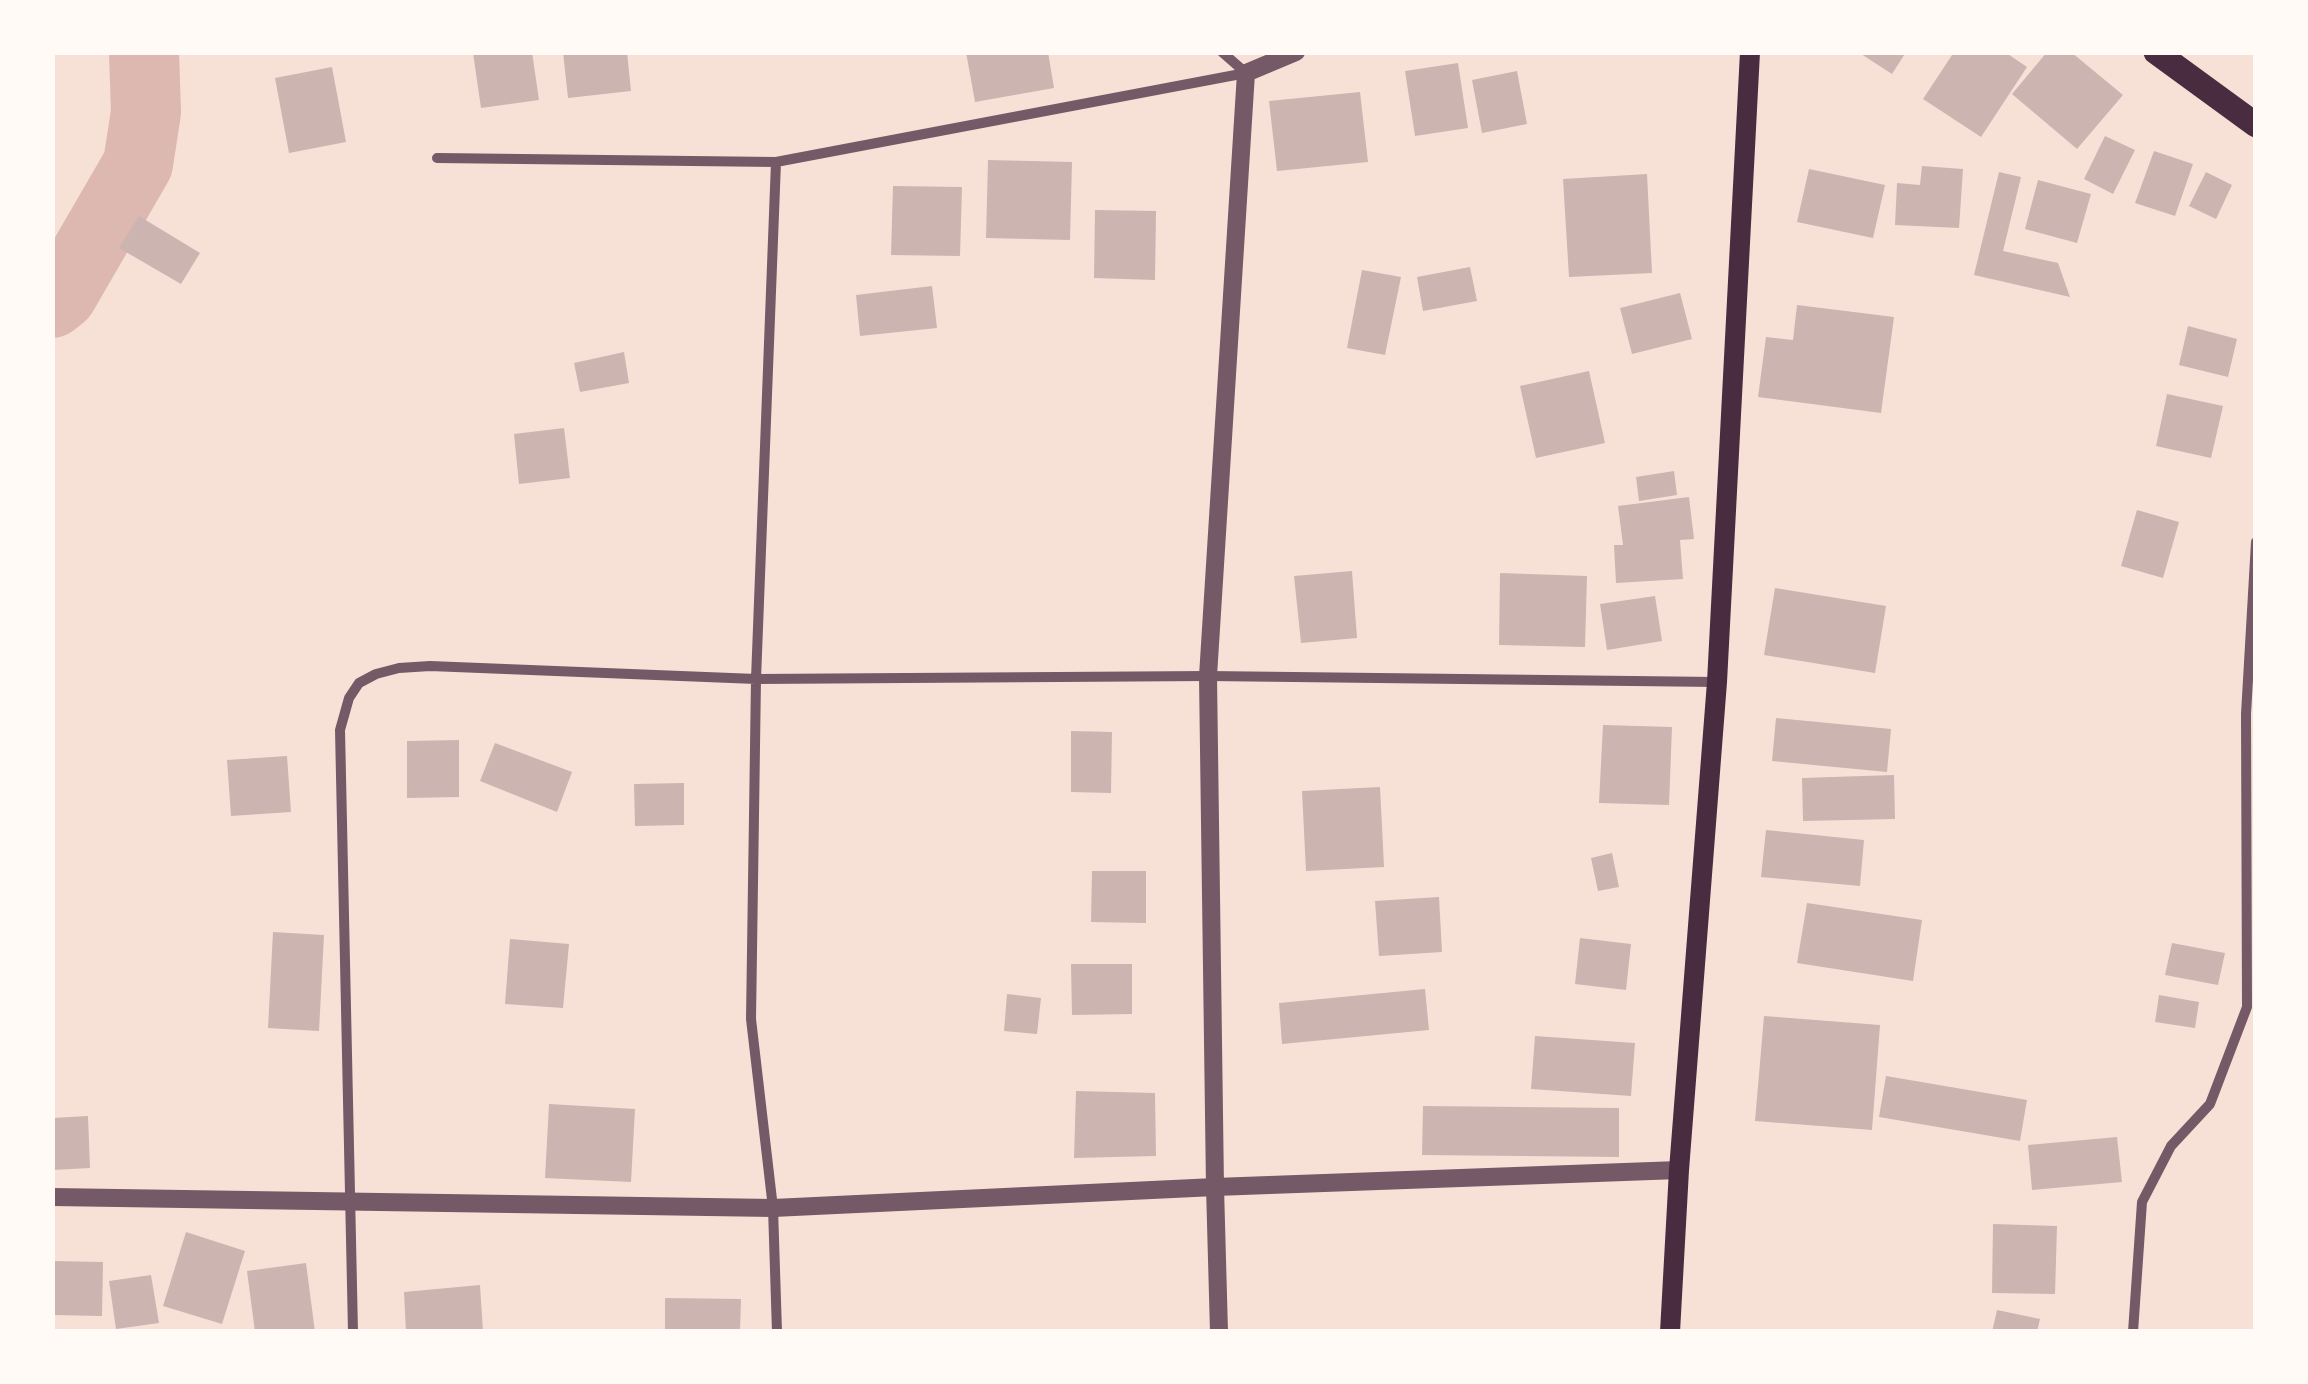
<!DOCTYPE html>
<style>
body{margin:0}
#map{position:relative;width:2308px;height:1384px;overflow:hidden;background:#f7e1d7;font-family:"Public Sans",sans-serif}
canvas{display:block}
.frame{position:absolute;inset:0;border:55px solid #fffaf5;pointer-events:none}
</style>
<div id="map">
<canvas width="2308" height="1384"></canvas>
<div class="frame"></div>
</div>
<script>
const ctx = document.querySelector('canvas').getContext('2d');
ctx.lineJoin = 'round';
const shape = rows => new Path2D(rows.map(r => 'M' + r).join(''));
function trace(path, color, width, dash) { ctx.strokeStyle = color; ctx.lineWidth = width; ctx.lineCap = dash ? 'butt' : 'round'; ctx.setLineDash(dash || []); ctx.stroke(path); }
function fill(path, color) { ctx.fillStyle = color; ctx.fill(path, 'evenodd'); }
trace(shape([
 [52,303,62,295,138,164,146,112,144,52]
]), '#dcb8b0', 70);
fill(shape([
 [532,52,539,100,481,108,473,53],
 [563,52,627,52,631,91,568,98],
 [966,52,1048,52,1054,88,975,102],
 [1858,52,1906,52,1892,74],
 [1954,52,2005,52,2027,67,1981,137,1923,99],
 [2047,52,2071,52,2123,95,2077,149,2012,94],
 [1458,63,1468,128,1415,136,1405,71],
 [332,67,346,142,289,153,275,78],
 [1517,71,1527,124,1482,133,1472,80],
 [1360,92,1368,162,1277,171,1269,101],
 [2105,136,2135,150,2113,194,2084,179],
 [2154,151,2193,164,2175,216,2135,203],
 [988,160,1072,162,1070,240,986,238],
 [1922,166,1963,169,1959,228,1895,225,1897,183,1920,185],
 [1809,169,1885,185,1873,238,1797,222],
 [1999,172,2021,177,2003,251,2058,263,2070,297,1974,275],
 [2206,172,2232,185,2216,219,2189,206],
 [1647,174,1652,273,1569,277,1563,179],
 [2038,180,2091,194,2077,243,2025,229],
 [893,186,962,187,960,256,891,255],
 [1095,210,1156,211,1155,280,1094,278],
 [139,216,200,253,181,284,119,248],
 [1470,267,1477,301,1423,311,1417,277],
 [1362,270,1401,277,1385,355,1347,348],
 [932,286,937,328,860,336,856,295],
 [1680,293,1692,339,1632,354,1620,308],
 [1797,305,1894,317,1881,413,1758,397,1766,337,1793,340],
 [2188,326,2237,339,2228,377,2179,365],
 [624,352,629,383,580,392,574,363],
 [1589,371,1605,443,1536,458,1520,386],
 [2167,394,2223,406,2211,458,2156,446],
 [564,428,570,478,519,484,514,434],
 [1674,471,1677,495,1639,501,1636,477],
 [1689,497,1694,539,1680,540,1683,579,1616,583,1614,545,1623,545,1618,506],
 [2137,510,2179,522,2163,578,2121,566],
 [1352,571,1357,638,1301,643,1294,576],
 [1500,573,1587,576,1585,647,1499,645],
 [1775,588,1886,606,1875,673,1764,655],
 [1655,596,1662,641,1607,650,1600,604],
 [1776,718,1891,729,1887,772,1772,761],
 [1603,725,1672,727,1669,805,1599,803],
 [1071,731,1112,732,1111,793,1071,792],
 [459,740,459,797,407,798,407,741],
 [495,743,572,772,557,812,480,781],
 [287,756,291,812,231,816,227,760],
 [1894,775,1895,819,1803,821,1802,778],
 [684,783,684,825,635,826,634,784],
 [1380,787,1384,867,1306,871,1302,791],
 [1766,830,1864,840,1860,886,1761,877],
 [1612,853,1619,887,1598,891,1591,858],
 [1092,871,1146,871,1146,923,1091,922],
 [1439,897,1442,952,1379,956,1375,901],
 [1807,903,1922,920,1913,981,1797,963],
 [273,932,324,935,319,1031,268,1028],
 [1580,938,1631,944,1626,990,1575,984],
 [510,939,569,944,563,1008,505,1004],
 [2172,943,2225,953,2218,985,2165,975],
 [1071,964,1132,964,1132,1014,1072,1015],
 [1425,989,1429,1030,1282,1044,1279,1003],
 [1007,994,1041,998,1037,1034,1004,1031],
 [2159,995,2199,1002,2195,1028,2155,1022],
 [1764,1016,1880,1025,1872,1130,1755,1121],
 [1535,1036,1635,1043,1631,1096,1531,1089],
 [1886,1076,2027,1100,2020,1141,1879,1117],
 [1076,1091,1155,1093,1156,1156,1074,1158],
 [549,1104,635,1109,631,1182,545,1178],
 [1423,1106,1619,1108,1619,1157,1422,1155],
 [88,1116,90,1168,52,1170,52,1118],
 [2117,1137,2122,1182,2032,1190,2028,1145],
 [1993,1224,2057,1226,2055,1294,1992,1293],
 [186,1232,245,1251,222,1324,163,1306],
 [52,1261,103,1262,102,1316,52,1315],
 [306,1263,315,1332,255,1332,247,1271],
 [151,1275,159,1323,116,1329,109,1281],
 [480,1285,483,1332,406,1332,404,1292],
 [665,1298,741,1299,740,1332,665,1332],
 [1997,1310,2040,1319,2037,1332,1992,1332]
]), '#ccb4b1');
trace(shape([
 [1222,52,1246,73],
 [437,158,776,162,1246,73],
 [776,162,756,679,751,1019,773,1208,777,1332],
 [353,1332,340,730,349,698,359,683,376,674,399,668,430,666,756,679,1208,676,1717,682],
 [2133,1332,2142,1202,2171,1146,2210,1104,2247,1007,2246,714,2256,542]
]), '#755966', 10);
trace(shape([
 [52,1197,773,1208,1215,1187,1679,1170],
 [1219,1332,1215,1187,1208,676,1246,73,1296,52]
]), '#755966', 18);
trace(shape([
 [1670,1332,1679,1170,1717,682,1750,52]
]), '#4a2c40', 20);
trace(shape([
 [2156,52,2256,125]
]), '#4a2c40', 25);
</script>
